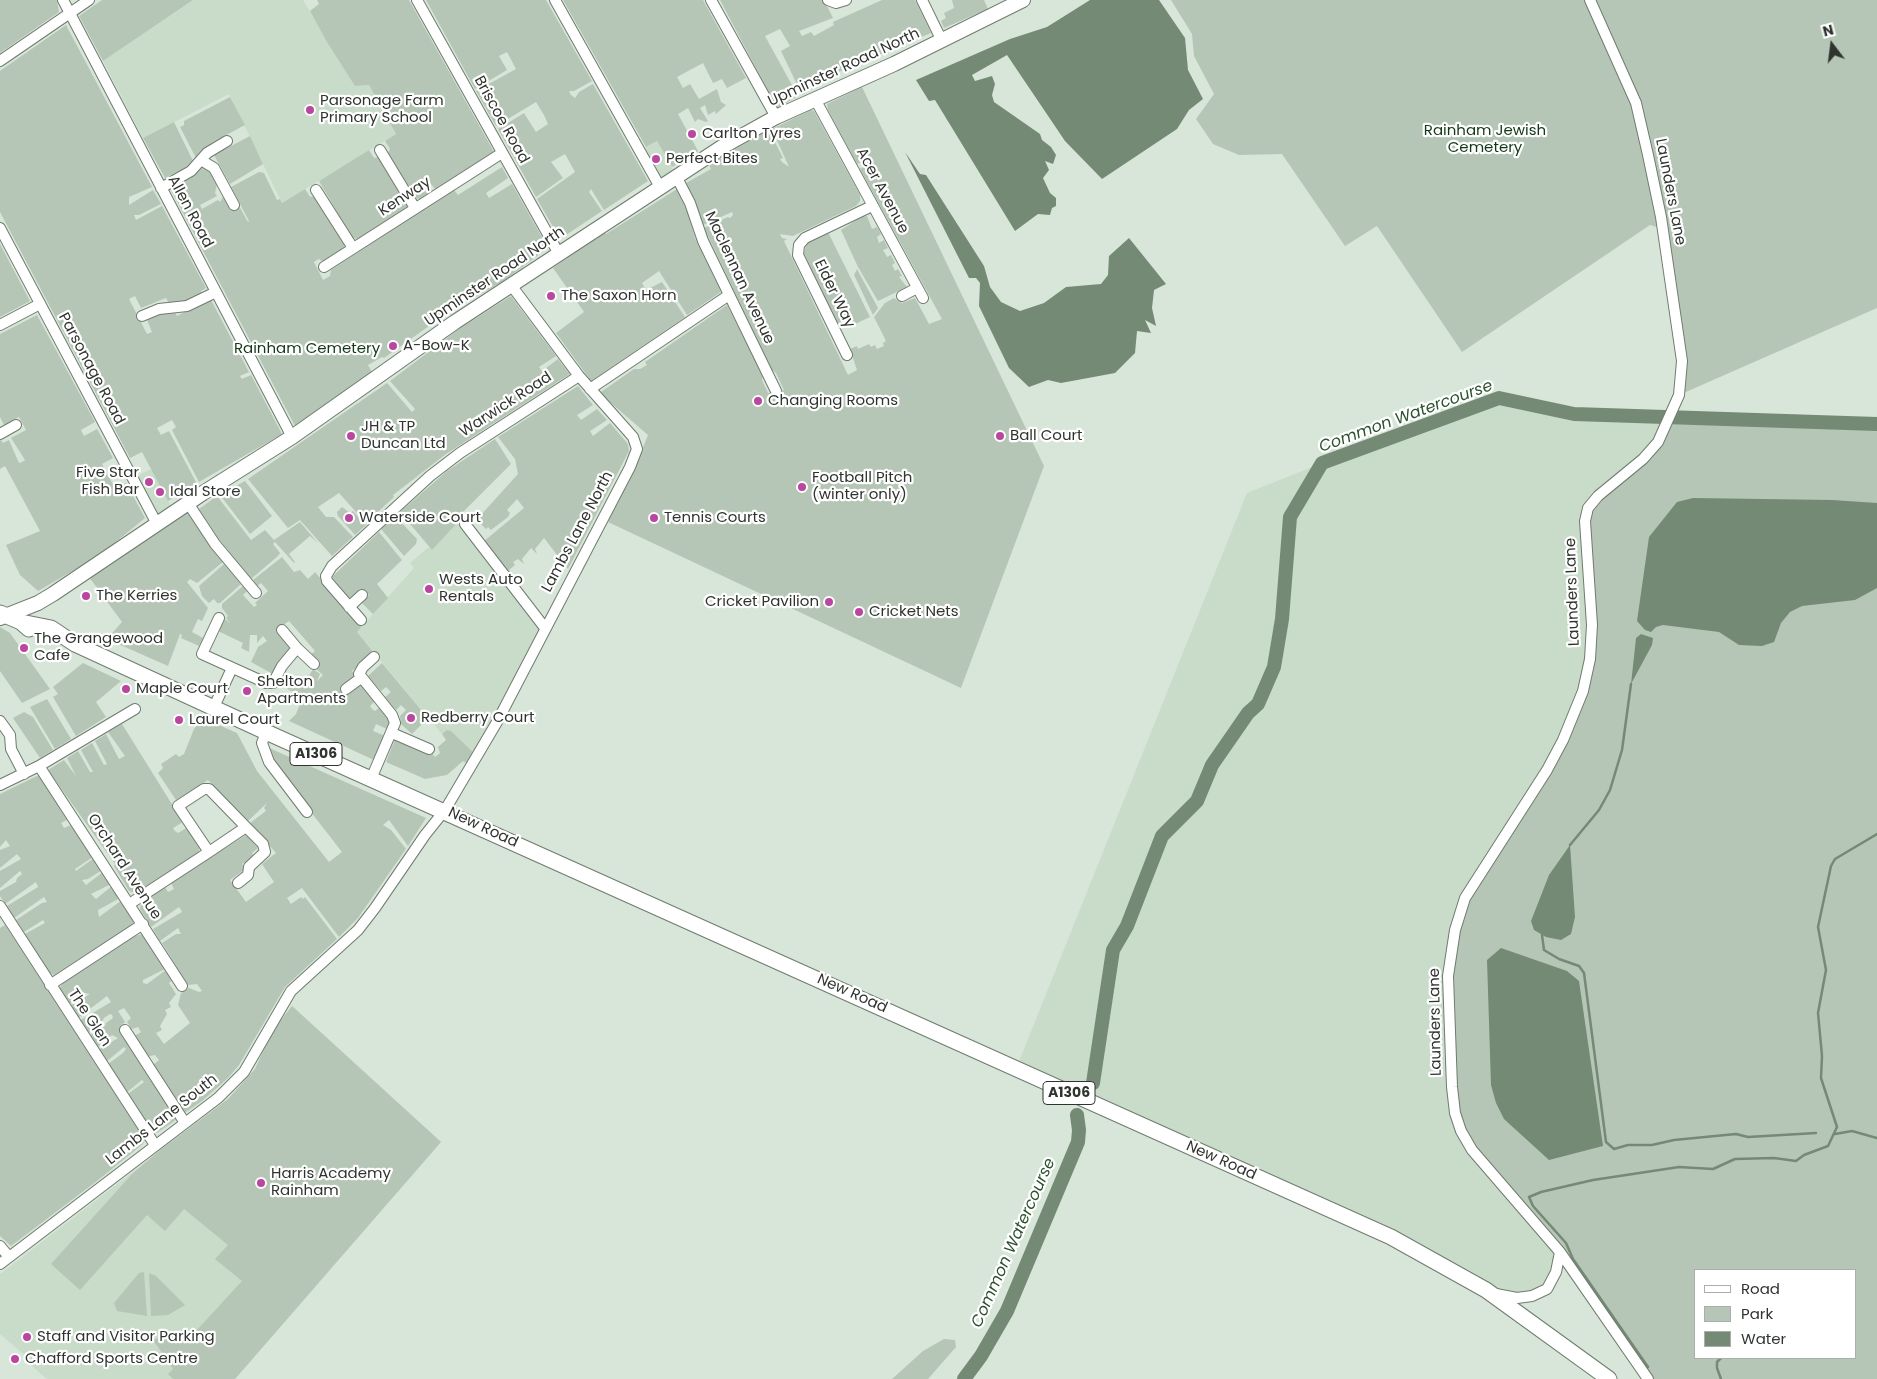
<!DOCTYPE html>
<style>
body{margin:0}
#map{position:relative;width:1877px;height:1379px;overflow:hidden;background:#d8e5d9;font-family:Poppins,sans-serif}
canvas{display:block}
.legend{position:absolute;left:1694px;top:1269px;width:162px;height:90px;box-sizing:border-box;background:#fff;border:1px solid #acaeac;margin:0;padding:6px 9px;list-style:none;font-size:15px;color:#2f342f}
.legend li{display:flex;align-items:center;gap:10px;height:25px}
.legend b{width:25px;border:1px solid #acaeac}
.north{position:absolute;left:1807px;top:20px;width:50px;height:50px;-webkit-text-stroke:4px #fff;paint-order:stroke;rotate:345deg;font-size:14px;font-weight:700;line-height:20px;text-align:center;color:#2f342f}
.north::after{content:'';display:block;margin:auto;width:18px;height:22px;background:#2f342f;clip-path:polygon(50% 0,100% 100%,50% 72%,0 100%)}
</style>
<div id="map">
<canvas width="1877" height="1379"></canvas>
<ul class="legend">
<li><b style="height:6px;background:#fff"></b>Road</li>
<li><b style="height:14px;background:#b6c6b6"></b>Park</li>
<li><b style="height:14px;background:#748a75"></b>Water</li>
</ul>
<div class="north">N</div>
</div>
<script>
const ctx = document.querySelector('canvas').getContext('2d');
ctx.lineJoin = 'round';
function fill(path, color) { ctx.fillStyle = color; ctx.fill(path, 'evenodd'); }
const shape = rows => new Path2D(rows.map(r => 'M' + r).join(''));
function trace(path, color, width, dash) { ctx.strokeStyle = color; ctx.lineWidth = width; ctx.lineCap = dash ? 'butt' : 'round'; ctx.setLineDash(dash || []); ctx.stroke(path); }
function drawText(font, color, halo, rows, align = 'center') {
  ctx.font = font + ' Poppins,sans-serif'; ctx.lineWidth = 4.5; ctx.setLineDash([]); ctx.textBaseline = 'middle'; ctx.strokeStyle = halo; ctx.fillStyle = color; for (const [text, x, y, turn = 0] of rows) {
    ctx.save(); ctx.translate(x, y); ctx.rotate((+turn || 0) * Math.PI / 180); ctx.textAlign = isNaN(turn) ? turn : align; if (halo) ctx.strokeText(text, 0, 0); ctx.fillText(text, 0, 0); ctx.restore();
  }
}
fill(shape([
 [193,0,303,0,355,86,369,85,396,134,282,203,229,94,143,138,103,61],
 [657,141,676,176,660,187,640,151],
 [1499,393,1525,404,1574,414,1671,424,1591,590,1560,1252,1547,1289,1500,1296,1429,1257,1016,1069,1247,493],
 [151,469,174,512,157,524,132,479],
 [457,522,481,547,548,635,481,759,451,731,442,734,357,632,414,568,410,563,429,547,432,550],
 [292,1006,441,1142,235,1379,47,1379,26,1361,28,1358,0,1334,0,1274,228,1099,255,1069,273,1030]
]), '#c9dbc9');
fill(shape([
 [0,0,57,0,59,12,0,53],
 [102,0,193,0,103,61,79,16],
 [317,0,409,0,494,152,435,189,424,175,433,191,420,199,415,198,388,153,390,149,385,141,396,134,369,85,355,86,327,42,310,11,319,4],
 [426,0,546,0,592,81,574,91,569,91,571,95,575,98,579,92,593,84,648,181,604,210,591,189,589,192,602,211,560,239,537,199,575,172,565,154,551,162,563,178,536,197,498,129,524,113,536,132,548,124,544,115,536,102,496,126,476,91,516,69,507,52,499,56,507,70,475,89],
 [563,0,703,0,746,78,727,88,722,79,713,83,703,63,677,77,683,88,690,84,699,99,717,89,721,102,726,105,716,114,715,111,708,115,705,105,700,108,708,121,706,122,698,119,695,122,688,108,678,114,698,151,672,167,657,141,646,147],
 [720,0,824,0,833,18,799,31,802,36,811,32,814,36,834,25,833,22,882,0,915,0,931,33,824,78,825,80,802,95,781,51,790,46,780,29,765,36,798,96,777,108],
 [952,0,984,0,988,9,944,28,941,21,946,18,944,13,954,8],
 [1171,0,1877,0,1877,308,1679,395,1682,361,1663,229,1650,225,1462,352,1377,226,1345,246,1282,154,1239,155,1213,144,1196,119,1214,94,1194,56,1192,34],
 [66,25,152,187,129,197,129,205,153,190,161,204,139,215,134,215,136,220,162,206,206,288,201,291,202,294,182,304,170,305,166,298,141,308,135,296,129,299,147,334,152,332,147,320,149,315,175,312,177,316,210,298,249,372,240,376,242,379,251,375,282,434,199,482,172,430,176,427,172,420,157,428,161,435,169,431,197,484,168,501,142,452,130,458,0,212,0,71],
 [862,87,1044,466,961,688,608,522,635,467,648,435,604,397,601,392,634,369,640,369,647,365,645,362,727,305,763,376,762,380,768,393,784,390,776,373,772,370,704,228,728,217,730,218,733,215,732,212,703,225,686,183,711,169,709,164,769,130,783,158,780,159,782,162,789,167,772,129,811,110,814,111,860,195,860,201,856,206,793,236,780,234,782,238,787,239,784,241,848,375,857,370,850,349,857,346,858,349,869,344,871,347,875,345,877,349,884,346,883,343,886,341,874,317,885,303,894,298,902,303,915,298,929,324,942,319,860,169,868,164,866,160,857,164,828,110,827,104],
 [230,97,245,125,213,142,196,158,180,127,184,125,184,121],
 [174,122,193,161,185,168,165,178,143,138],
 [250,136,263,164,230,184,214,155],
 [369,150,374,158,379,157,407,203,407,207,359,239,352,238,319,181],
 [502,167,508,178,486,193,489,198,512,184,548,248,505,280,446,314,384,358,382,357,368,365,372,372,295,426,171,190,202,168,208,168,217,184,215,193,217,196,200,205,202,209,218,200,220,202,223,197,232,210,239,206,248,222,249,221,231,187,259,172,264,173,277,200,280,199,282,203,305,189,310,197,315,196,345,244,344,248,323,262,319,259,314,262,323,280,330,276,331,270,454,190,458,195],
 [677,189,687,211,695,238,721,292,687,315,659,271,642,283,646,290,662,282,685,317,591,381,556,333,584,312,553,268,604,232,606,234],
 [867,216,872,229,877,227,881,234,877,237,879,243,884,240,888,248,883,250,887,257,891,255,895,263,892,265,895,271,898,269,902,276,899,277,907,287,878,301,858,267,841,230,861,217],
 [828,232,870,317,853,325,851,322,839,328,804,253,807,243],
 [0,244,30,301,0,317],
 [857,269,878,308,873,315,854,275],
 [511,296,556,356,539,367,542,371,558,359,570,374,446,454,393,495,394,497,366,523,339,493,318,507,326,517,334,517,353,537,332,556,300,520,288,528,248,479,387,383,412,412,415,409,390,381,459,329],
 [37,315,95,422,81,430,84,436,97,429,113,458,102,464,115,488,126,483,145,518,100,555,38,591,20,575,6,545,40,531,5,466,0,469,0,438,3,443,9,440,19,463,22,462,25,460,11,438,26,430,19,417,4,425,0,417,0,334],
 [578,386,593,405,577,415,581,420,597,409,607,420,590,431,593,436,610,423,628,444,629,451,568,569,544,538,535,549,537,554,531,548,522,559,524,564,518,559,513,562,515,565,509,570,517,580,514,582,483,542,524,508,517,499,507,510,510,513,508,517,491,530,488,527,486,529,481,524,483,522,479,517,518,474,515,459,498,437],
 [1671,424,1877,425,1877,1379,1648,1379,1593,1294,1472,1150,1455,1113,1448,976,1465,898,1563,740,1590,659,1588,508,1618,485],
 [1696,1270,1856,1270,1856,1358,1696,1358],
 [495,439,511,464,455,520,457,523,432,550,400,512,447,471],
 [245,481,272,516,250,534,220,495],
 [217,496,251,540,265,530,274,540,300,522,318,543,310,536,289,554,295,562,294,563,275,542,273,544,280,553,278,556,251,579,219,539,199,509],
 [342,507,350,513,353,511,366,525,355,535,338,516,337,512],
 [187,511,223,562,197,583,190,579,187,582,208,608,202,621,198,619,192,632,203,638,199,646,181,638,182,635,180,634,168,666,107,639,122,622,89,577],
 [395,516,417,539,416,544,404,556,381,529],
 [379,532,402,560,377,584,388,598,373,614,362,603,369,595,364,590,349,598,332,577],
 [282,557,294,572,300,570,308,579,315,572,362,626,357,632,374,653,352,671,355,676,354,679,341,690,346,695,361,684,375,701,370,706,372,709,375,711,380,707,391,721,389,730,376,724,373,731,383,735,384,739,374,760,289,721,296,714,303,697,280,685,283,680,285,681,289,677,302,687,313,669,320,674,317,681,323,675,315,668,309,656,315,651,289,621,276,630,290,647,273,674,251,662,258,647,267,641,263,636,257,643,257,635,250,635,249,652,241,648,243,643,218,631,225,619,230,623,226,618,228,616,222,608,222,604,243,586,247,591,243,595,254,607,257,605,255,603,268,591,261,583,257,586,253,580],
 [224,564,241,584,220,603,217,603,214,599,209,603,202,596,199,586],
 [0,627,10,633,50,689,22,703,0,671],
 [83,663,121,681,96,702,106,717,76,736,53,697,58,694,53,687],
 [382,663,428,718,412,734,401,724,400,716,406,710,401,705,396,710,385,697,391,692,386,687,381,691,368,676],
 [47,699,71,739,55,749,30,707],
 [24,712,33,717,53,750,40,758,13,718],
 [203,718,237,733,257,771,329,862,342,852,272,762,267,747,426,818,408,846,389,820,383,825,391,830,406,849,358,918,339,937,302,888,287,898,291,904,301,897,303,899,305,897,337,939,285,987,239,1065,228,1078,202,1101,183,1114,153,1065,159,1060,155,1055,146,1057,133,1037,141,1032,138,1027,132,1029,127,1022,131,1018,124,1008,118,1011,125,1022,120,1026,180,1117,157,1133,153,1132,128,1094,144,1082,142,1080,127,1092,108,1064,123,1053,126,1049,124,1047,106,1062,98,1050,118,1038,112,1035,97,1048,89,1036,105,1026,106,1023,113,1018,112,1015,110,1014,104,1018,100,1025,87,1033,79,1021,111,1002,107,996,78,1018,69,1006,90,994,84,993,68,1005,59,989,63,983,135,936,143,934,165,969,143,980,143,983,147,984,166,970,172,980,169,983,176,994,169,1003,171,1007,165,1010,167,1014,160,1026,162,1030,156,1033,164,1044,190,1023,178,1005,181,993,189,988,199,992,202,991,197,984,188,985,162,943,176,934,181,934,178,928,160,941,153,929,182,912,181,910,179,907,151,927,140,909,141,903,165,887,168,892,174,889,171,883,246,835,258,848,252,853,254,857,242,864,245,869,230,880,246,902,274,882,262,864,276,853,250,823,266,811,264,808,267,803,248,821,208,780,176,800,158,773,163,768,161,764,176,754,179,757,184,754,194,729],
 [122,724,183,822,173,828,175,831,178,833,188,827,200,849,196,855,135,893,129,891,114,866,115,864,48,770,64,760,76,776,67,758,78,751,90,772,93,772,81,750,92,743,104,765,107,764,95,741,106,734,119,759,125,756,108,732],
 [447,730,451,731,473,752,466,763,463,761,447,775,425,779,386,762,395,739,431,752,435,757,440,753,438,747,446,740,442,734],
 [39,775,67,820,61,823,64,828,71,825,93,857,75,869,76,871,94,858,102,870,88,879,82,880,86,885,103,872,111,884,91,894,96,899,112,886,120,898,98,910,99,917,122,900,134,921,132,925,54,975,48,972,25,934,45,923,43,920,24,932,16,920,42,903,47,902,44,897,14,918,7,906,38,887,36,882,5,904,0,896,0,891,16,882,17,878,22,874,20,871,0,888,0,871,21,859,17,854,0,868,0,850,10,846,6,840,0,847,0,794],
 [5,925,145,1140,143,1144,97,1181,11,1246,0,1236,0,928],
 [292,1006,441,1142,235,1379,173,1379,168,1374,173,1369,153,1340,174,1333,185,1343,242,1281,215,1259,228,1245,184,1209,165,1231,147,1215,80,1290,51,1264,132,1174,160,1150,228,1099,255,1069,273,1030],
 [144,1272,147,1316,117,1311,114,1303,139,1273],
 [149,1273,156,1276,185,1305,168,1315,151,1316],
 [944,1339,955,1340,956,1347,928,1379,892,1379,923,1351]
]), '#b6c6b6');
fill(shape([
 [1090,0,1159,0,1185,38,1188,70,1203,99,1189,110,1177,129,1102,179,1065,141,1007,55,972,75,975,81,992,76,995,84,992,95,994,102,1040,134,1042,140,1051,147,1056,155,1053,164,1045,161,1049,170,1043,178,1050,193,1056,198,1056,206,1052,208,1050,215,1038,214,1015,231,935,100,929,101,916,80,1010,39,1047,27],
 [905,152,920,174,926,175,984,266,990,287,1001,302,1020,311,1044,303,1066,287,1101,284,1108,275,1109,256,1129,238,1166,284,1154,290,1152,308,1156,326,1145,320,1151,333,1137,331,1135,353,1115,373,1061,383,1048,380,1029,387,1009,368,979,306,980,283,976,278,969,278],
 [1693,498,1832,500,1877,503,1877,588,1855,600,1802,606,1790,612,1781,623,1774,642,1762,646,1739,645,1719,632,1663,625,1656,627,1651,632,1645,630,1637,621,1649,537,1677,502],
 [1641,634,1653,638,1652,645,1631,684,1636,638],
 [1570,845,1575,917,1571,934,1561,940,1546,937,1534,930,1531,921,1549,875],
 [1501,948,1567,971,1579,981,1603,1146,1549,1160,1504,1119,1496,1103,1491,1085,1487,960]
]), '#748a75');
trace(shape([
 [1570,845,1599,810,1610,790,1622,750,1631,684],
 [1542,935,1544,950,1559,959,1579,966,1584,973,1606,1142,1614,1149,1628,1145,1652,1145,1674,1140,1736,1134,1748,1137,1816,1133],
 [1835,1134,1852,1131,1877,1138],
 [1721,1358,1717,1362,1717,1368,1721,1379],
 [1648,1367,1573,1259,1566,1243,1533,1206,1529,1197,1541,1192,1593,1180,1679,1167,1713,1169,1735,1159,1774,1158,1796,1161,1804,1155,1828,1146,1837,1127,1821,1078,1822,1056,1818,1013,1826,970,1818,927,1831,866,1835,859,1877,834]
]), '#748a75', 2.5);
trace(shape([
 [1093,1083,1113,950,1127,926,1162,836,1197,801,1212,765,1248,713,1258,704,1274,667,1282,619,1290,517,1322,463,1499,398,1574,414,1877,424],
 [964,1379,981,1356,1007,1311,1078,1142,1079,1130,1077,1115]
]), '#748a75', 14);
const street = shape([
 [63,0,292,437],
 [417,0,559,254],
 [555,0,660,187],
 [711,0,776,117],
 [828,0,836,3,846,0],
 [922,0,942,41],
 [1590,0,1636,103,1648,155,1661,217,1682,361,1679,395,1658,442,1643,459,1598,496,1588,508,1585,521,1592,625,1590,659,1583,691,1563,740,1547,770,1465,898,1455,930,1448,976,1452,1087,1455,1113,1461,1131,1472,1150,1560,1252,1648,1379],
 [0,61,89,0],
 [815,99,923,298],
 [380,150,415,208],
 [201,160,214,168,234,205],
 [676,176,690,203,703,241,776,391],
 [161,188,191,171,207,153,227,141],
 [316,190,353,248],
 [0,228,157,524],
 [324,267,502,153],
 [902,296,917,288],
 [142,316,159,309,187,306,216,292],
 [0,325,40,304],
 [847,355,798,255,799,245,805,238,872,206],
 [590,389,729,295],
 [0,434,16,425],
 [188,503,215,544,256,593],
 [465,524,545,628],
 [349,607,362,595],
 [219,618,202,654,266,683,273,683,282,666,297,648,282,630],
 [361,620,327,581,326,576,332,566,430,476,460,453,579,376],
 [297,648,314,664],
 [346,689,361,678],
 [214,707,232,668],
 [0,721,10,735,11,749,24,774],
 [266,732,262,743,269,762,307,812],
 [392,733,429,749],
 [39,766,182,986],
 [371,779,395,723,392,715,359,674,363,667,374,657],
 [0,785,39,766,135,709],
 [238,883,248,875,249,867,265,852,263,844,246,827],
 [131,903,209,852,246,827,209,789,204,789,178,806,209,852],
 [0,906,155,1145],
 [50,985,143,924],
 [125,1030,185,1123],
 [0,1246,9,1257],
 [0,1264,218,1098,244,1072,291,991,358,930,375,908,425,835,445,810,497,722,630,467,637,449,633,437,579,376,511,285],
 [1496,1294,1517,1298,1532,1296,1547,1289,1556,1272,1560,1252]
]);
const secondary = shape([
 [0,618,38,603,53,594,203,493,292,437,455,322,722,147,776,117,894,64,1023,0]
]);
const primary = shape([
 [0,613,21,622,29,629],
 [21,622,51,628,75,644,266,732,1391,1237,1486,1290,1609,1379]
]);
trace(street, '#6f7b6f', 12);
trace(secondary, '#6f7b6f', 16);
trace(primary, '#6f7b6f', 17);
trace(street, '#fff', 10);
trace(secondary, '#fff', 14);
trace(primary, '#fff', 15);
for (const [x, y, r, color] of [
 [310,110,5,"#ba469f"],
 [692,134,5,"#ba469f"],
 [656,159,5,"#ba469f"],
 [551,296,5,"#ba469f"],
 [393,346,5,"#ba469f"],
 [758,401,5,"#ba469f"],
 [351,436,5,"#ba469f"],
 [1000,436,5,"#ba469f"],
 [149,482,5,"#ba469f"],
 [802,487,5,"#ba469f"],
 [160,492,5,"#ba469f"],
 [349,518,5,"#ba469f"],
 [654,518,5,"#ba469f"],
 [429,589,5,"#ba469f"],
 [86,596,5,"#ba469f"],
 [829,602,5,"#ba469f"],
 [859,612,5,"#ba469f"],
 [24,648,5,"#ba469f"],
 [126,689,5,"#ba469f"],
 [247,691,5,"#ba469f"],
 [411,718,5,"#ba469f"],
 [179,720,5,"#ba469f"],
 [261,1183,5,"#ba469f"],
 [27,1337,5,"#ba469f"],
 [15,1359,5,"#ba469f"]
]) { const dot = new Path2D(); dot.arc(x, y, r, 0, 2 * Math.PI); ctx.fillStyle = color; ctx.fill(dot); trace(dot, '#fff', 2); }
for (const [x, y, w] of [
 [316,754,52],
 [1069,1093,52]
]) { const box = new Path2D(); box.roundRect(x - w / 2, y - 11.5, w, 23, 4); ctx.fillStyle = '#fff'; ctx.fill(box); trace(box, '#2f342f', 1); }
drawText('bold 14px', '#2f342f', null, [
 ["A1306",316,754],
 ["A1306",1069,1093]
]);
drawText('15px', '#2f342f', '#fff', [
 ["Upminster Road North",844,68,-25],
 ["Briscoe Road",501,120,61],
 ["Acer Avenue",882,191,62],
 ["Launders Lane",1670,192,79],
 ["Kenway",405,197,-33],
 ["Allen Road",190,212,62],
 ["Upminster Road North",495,277,-34],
 ["Maclennan Avenue",739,278,65],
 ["Elder Way",834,294,64],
 ["Parsonage Road",91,369,62],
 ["Warwick Road",506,405,-33],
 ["Lambs Lane North",578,532,-62],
 ["Launders Lane",1573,592,-92],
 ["New Road",483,828,25],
 ["Orchard Avenue",124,867,57],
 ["New Road",852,994,24],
 ["The Glen",89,1018,57],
 ["Launders Lane",1436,1022,-91],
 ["Lambs Lane South",162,1120,-38],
 ["New Road",1221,1161,24]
]);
drawText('15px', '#2f342f', '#fff', [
 ["Parsonage Farm",320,101],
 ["Primary School",320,118],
 ["Carlton Tyres",702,134],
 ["Perfect Bites",666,159],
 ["The Saxon Horn",561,296],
 ["A-Bow-K",403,346],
 ["Changing Rooms",768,401],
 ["JH & TP",361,427],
 ["Duncan Ltd",361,444],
 ["Ball Court",1010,436],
 ["Five Star",139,473,"right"],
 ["Fish Bar",139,490,"right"],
 ["Football Pitch",812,478],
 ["(winter only)",812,495],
 ["Idal Store",170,492],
 ["Waterside Court",359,518],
 ["Tennis Courts",664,518],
 ["Wests Auto",439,580],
 ["Rentals",439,597],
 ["The Kerries",96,596],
 ["Cricket Pavilion",819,602,"right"],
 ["Cricket Nets",869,612],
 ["The Grangewood",34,639],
 ["Cafe",34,656],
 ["Shelton",257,682],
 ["Apartments",257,699],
 ["Maple Court",136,689],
 ["Redberry Court",421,718],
 ["Laurel Court",189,720],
 ["Harris Academy",271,1174],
 ["Rainham",271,1191],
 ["Staff and Visitor Parking",37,1337],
 ["Chafford Sports Centre",25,1359]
], 'left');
drawText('15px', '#133817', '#fff', [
 ["Rainham Jewish",1485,131],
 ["Cemetery",1485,148],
 ["Rainham Cemetery",307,349]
]);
drawText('italic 16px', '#2d522f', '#fff', [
 ["Common Watercourse",1406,417,-20],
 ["Common Watercourse",1014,1243,-66]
]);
</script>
